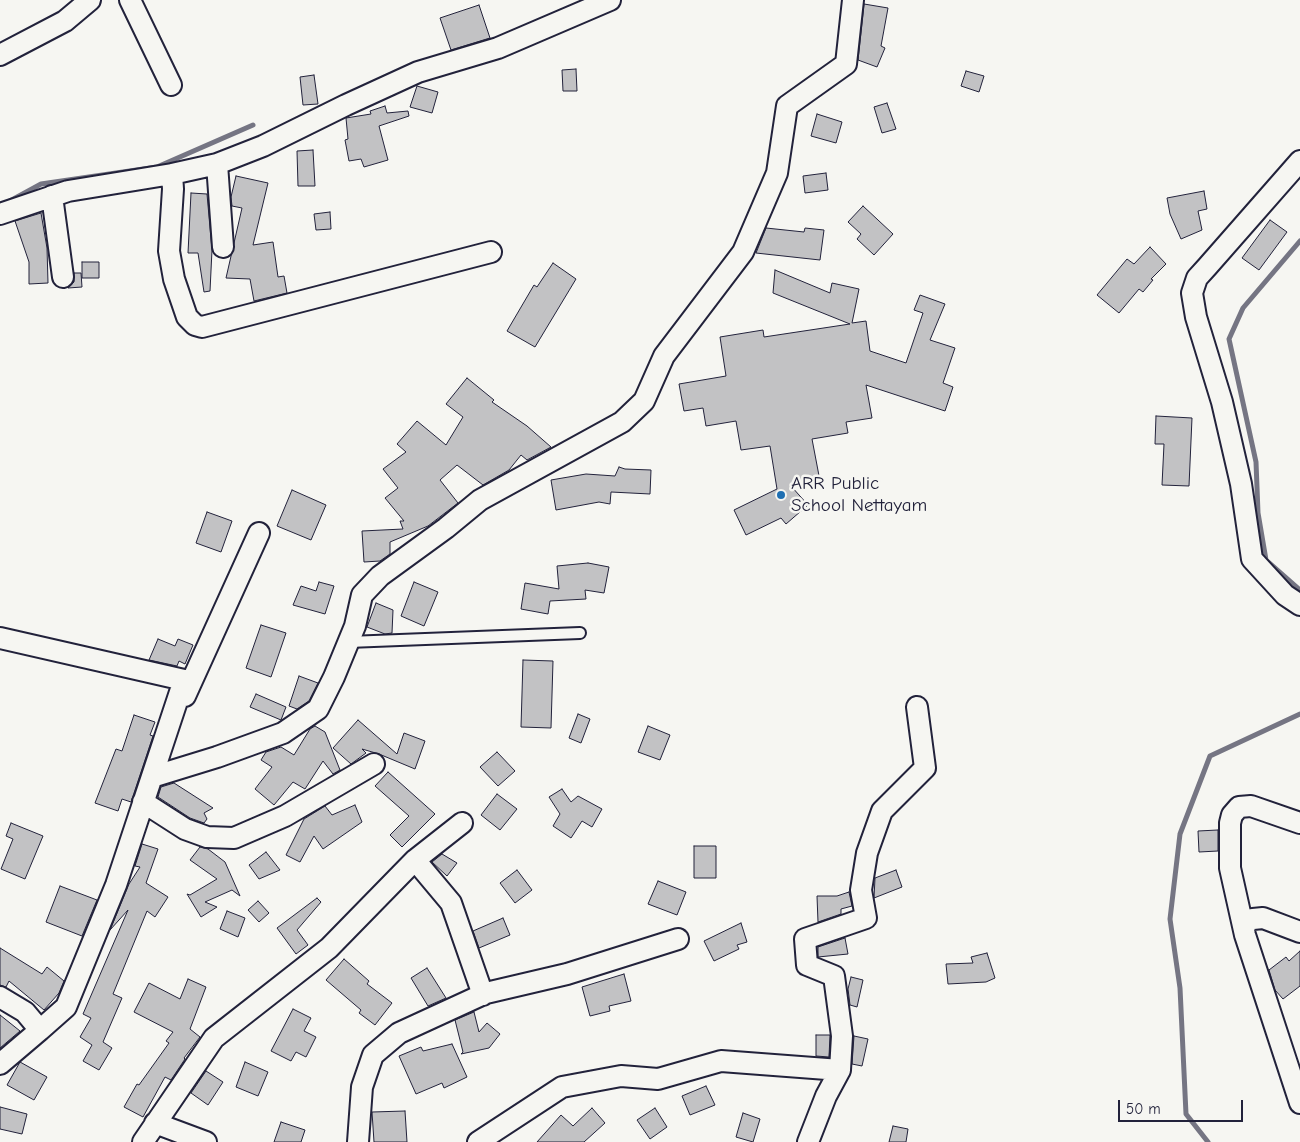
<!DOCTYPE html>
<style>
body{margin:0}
#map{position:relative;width:1300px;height:1142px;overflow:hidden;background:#f6f6f2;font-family:"Comic Neue",sans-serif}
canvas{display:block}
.scale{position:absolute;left:1118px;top:1100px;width:125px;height:22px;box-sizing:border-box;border:2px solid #22223b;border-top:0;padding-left:6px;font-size:15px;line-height:18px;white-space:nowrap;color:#22223b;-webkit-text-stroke:4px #f6f6f2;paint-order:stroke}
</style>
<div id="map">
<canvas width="1300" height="1142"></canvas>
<div class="scale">50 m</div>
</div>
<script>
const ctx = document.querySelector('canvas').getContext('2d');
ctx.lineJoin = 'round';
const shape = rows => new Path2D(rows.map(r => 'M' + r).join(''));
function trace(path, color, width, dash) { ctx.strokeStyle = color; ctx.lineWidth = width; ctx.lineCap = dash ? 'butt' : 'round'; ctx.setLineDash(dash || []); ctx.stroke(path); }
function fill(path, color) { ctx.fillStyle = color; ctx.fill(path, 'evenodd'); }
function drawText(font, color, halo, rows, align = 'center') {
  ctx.font = font + ' "Comic Neue",sans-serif'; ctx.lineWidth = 5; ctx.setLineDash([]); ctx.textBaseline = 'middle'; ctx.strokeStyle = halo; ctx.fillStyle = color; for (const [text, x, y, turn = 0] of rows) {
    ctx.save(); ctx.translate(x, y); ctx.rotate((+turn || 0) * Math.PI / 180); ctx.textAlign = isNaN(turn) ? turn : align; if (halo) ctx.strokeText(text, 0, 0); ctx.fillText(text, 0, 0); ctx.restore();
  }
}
trace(shape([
 [8,202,41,184,157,167,253,125],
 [1300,241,1243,308,1229,339,1256,462,1258,513,1266,560,1300,590],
 [1208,1142,1186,1114,1180,988,1170,919,1180,834,1210,756,1300,714]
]), '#757583', 5);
const building = shape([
 [864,4,888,8,881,46,885,48,877,67,858,60,864,4],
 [479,5,490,38,451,50,440,18,479,5],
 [576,69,577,91,563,91,562,70,576,69],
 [966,71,984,76,979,92,961,86,966,71],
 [314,75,318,104,303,105,300,77,314,75],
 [417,86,438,92,432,113,410,107,417,86],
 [887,103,896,129,882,133,874,107,887,103],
 [385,106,387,113,408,111,409,116,379,126,388,160,364,167,361,159,349,161,345,140,348,139,346,118,371,114,370,111,385,106],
 [817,114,842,122,836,143,811,136,817,114],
 [313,150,315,186,298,186,297,151,313,150],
 [826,173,828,190,805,193,803,176,826,173],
 [236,176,268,183,253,245,273,242,278,277,284,276,287,293,254,301,250,279,226,278,242,208,232,206,231,197,236,176],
 [1204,191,1207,209,1198,211,1202,230,1181,239,1170,214,1167,198,1204,191],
 [191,193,207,194,212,250,210,291,204,292,198,253,188,253,191,193],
 [863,206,893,234,874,255,857,239,861,234,848,222,863,206],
 [330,212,331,229,316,230,314,214,330,212],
 [41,213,47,248,48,283,29,284,29,262,15,221,41,213],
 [1270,220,1287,232,1259,270,1242,258,1270,220],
 [766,228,804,232,805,228,824,230,820,260,756,253,766,228],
 [1150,247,1166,264,1151,279,1153,280,1143,292,1139,289,1119,313,1097,295,1127,259,1134,264,1150,247],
 [82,262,99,262,99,278,82,278,82,262],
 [553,263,576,279,535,347,507,331,534,285,537,287,553,263],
 [775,270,830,293,832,283,859,289,852,323,866,321,870,351,906,363,923,313,914,310,920,295,945,304,930,340,955,348,943,383,953,387,945,411,866,385,872,418,846,422,848,433,812,439,820,481,791,486,808,505,786,524,781,518,746,535,734,510,777,489,770,446,741,450,736,421,706,426,703,408,684,411,679,384,726,376,720,337,763,330,764,337,850,324,773,293,775,270],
 [74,273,81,273,82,287,68,288,74,282,74,273],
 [467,378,494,400,492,402,527,426,551,447,527,460,521,455,509,470,483,485,457,465,440,480,458,503,428,526,390,542,390,554,380,561,364,562,362,531,403,529,400,521,404,521,385,498,398,488,383,469,406,452,397,444,417,421,446,445,463,417,446,404,467,378],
 [1156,416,1192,418,1189,486,1162,485,1164,444,1155,444,1156,416],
 [619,467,625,469,651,470,650,494,611,492,610,504,599,502,556,510,551,480,586,474,615,476,619,467],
 [292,490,326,505,311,540,277,526,292,490],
 [207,512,232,521,221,552,196,543,207,512],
 [588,563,609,567,604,593,585,590,586,599,550,601,548,614,521,609,525,583,559,589,557,566,588,563],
 [319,582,334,586,325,614,293,605,301,586,316,591,319,582],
 [414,582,438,592,424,626,401,616,414,582],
 [376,603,393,610,392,633,385,634,367,627,376,603],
 [261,625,286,633,271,677,246,668,261,625],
 [158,639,175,646,178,639,193,645,185,664,179,661,177,666,149,660,158,639],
 [523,660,553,661,551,728,521,727,523,660],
 [299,676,318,683,309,701,297,709,289,706,299,676],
 [256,694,286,707,281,720,250,707,256,694],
 [578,714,590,719,581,743,569,738,578,714],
 [134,715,155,722,150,735,153,736,131,802,122,799,118,811,95,803,116,749,122,751,134,715],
 [358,720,397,754,404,733,425,741,415,769,379,754,362,749,366,753,351,764,333,748,358,720],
 [315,726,325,732,340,770,333,774,323,761,305,789,293,782,274,805,255,789,272,767,261,760,266,752,281,747,294,755,310,729,315,726],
 [648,726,670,735,660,760,638,752,648,726],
 [497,752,515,771,498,786,480,767,497,752],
 [388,772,435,814,402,847,390,835,409,816,375,786,388,772],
 [174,783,213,808,204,813,207,819,204,823,190,818,158,797,161,787,174,783],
 [562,789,571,802,578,796,602,809,592,827,582,821,571,838,553,826,560,814,549,797,562,789],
 [497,794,517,809,500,830,481,815,497,794],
 [355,805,362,822,323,849,314,836,300,862,286,855,304,819,325,806,332,815,355,805],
 [11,823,43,836,25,879,1,869,13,839,6,836,11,823],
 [1218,830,1218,851,1199,852,1198,831,1218,830],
 [142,844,158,849,146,883,168,897,155,917,147,911,113,994,122,998,103,1042,112,1048,99,1070,83,1061,92,1045,80,1037,91,1018,83,1014,128,910,110,930,129,884,140,867,135,866,142,844],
 [694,846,716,846,716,878,694,878,694,846],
 [200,847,208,849,225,862,240,896,232,890,205,902,217,907,201,917,187,894,190,895,217,879,190,860,200,847],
 [266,852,280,870,259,879,249,865,266,852],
 [442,854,457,863,447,876,432,862,442,854],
 [517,870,532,890,515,903,500,883,517,870],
 [896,870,902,887,874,898,875,878,896,870],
 [658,881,686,892,677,915,648,904,658,881],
 [60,886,97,900,82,936,46,922,60,886],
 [849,892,852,906,841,909,841,914,818,922,817,896,837,896,849,892],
 [317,898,321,902,297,930,308,945,296,954,277,928,317,898],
 [258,901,269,913,259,922,248,910,258,901],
 [227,911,245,918,238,937,220,929,227,911],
 [503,918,510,935,479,948,473,931,503,918],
 [741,923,747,942,737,945,739,949,714,961,704,941,741,923],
 [845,938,848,954,818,957,818,947,845,938],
 [0,948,42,974,47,967,64,981,59,993,44,1010,9,981,6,987,0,985,0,948],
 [1300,951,1300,986,1283,999,1275,990,1269,970,1286,957,1289,961,1300,951],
 [987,953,995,978,986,982,948,984,946,964,973,963,971,957,987,953],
 [344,959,369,981,367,984,392,1003,375,1025,359,1013,361,1010,326,980,344,959],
 [427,968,446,998,428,1006,411,978,427,968],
 [624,974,631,1001,609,1006,610,1011,590,1016,582,987,624,974],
 [851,977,863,980,857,1007,850,1005,848,989,851,977],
 [188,979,206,987,190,1029,200,1037,184,1058,185,1059,171,1080,165,1077,143,1117,124,1107,137,1084,139,1085,169,1043,166,1041,173,1032,134,1012,149,983,180,999,188,979],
 [293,1009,311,1018,304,1031,316,1037,306,1057,296,1052,291,1061,271,1051,293,1009],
 [474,1012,479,1032,487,1023,500,1034,489,1048,461,1054,463,1052,455,1020,474,1012],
 [0,1015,20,1031,0,1048,0,1015],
 [816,1035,830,1035,829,1057,816,1056,816,1035],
 [854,1036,868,1039,862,1066,852,1064,854,1036],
 [452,1044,467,1077,444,1088,442,1083,416,1094,399,1056,421,1047,423,1051,452,1044],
 [20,1062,47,1077,34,1100,7,1085,20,1062],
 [245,1062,268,1072,258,1096,236,1087,245,1062],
 [206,1071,223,1082,208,1105,191,1093,206,1071],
 [706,1086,715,1105,690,1115,682,1096,706,1086],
 [0,1107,27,1114,22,1134,0,1129,0,1107],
 [592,1108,605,1123,584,1142,537,1142,561,1115,573,1126,592,1108],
 [655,1108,667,1127,650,1139,637,1120,655,1108],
 [405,1111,407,1142,374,1142,372,1112,405,1111],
 [743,1113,760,1119,753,1142,736,1137,743,1113],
 [281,1122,305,1130,301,1142,274,1142,281,1122],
 [893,1126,908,1129,906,1142,889,1142,893,1126]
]);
fill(building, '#c2c2c4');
trace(building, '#22223b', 1);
const service = shape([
 [348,642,580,633]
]);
const minor = shape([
 [130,0,171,85],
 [0,55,65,21,90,0],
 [1300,161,1207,267,1197,278,1192,293,1196,317,1222,402,1241,484,1252,559,1285,595,1300,605],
 [217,164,223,247],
 [172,174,217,164,263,146,346,105,418,72,498,48,610,0],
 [52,196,63,277],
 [0,214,68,191,172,174,173,189,169,251,174,279,187,317,195,325,202,327,491,252],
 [0,638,184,680,116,885,66,1007,40,1030],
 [185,696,259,533],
 [152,777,217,757,283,733,318,709,334,677,355,626,362,595,380,576,446,528,480,500,622,422,644,401,664,356,743,252,777,173,787,106,846,64,853,0],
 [143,802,185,829,207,837,234,838,285,816,374,764],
 [1300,823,1251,806,1239,807,1232,815,1230,823,1230,868,1245,935,1300,1103],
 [415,860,451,903,483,995],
 [1243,924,1253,919,1263,918,1300,932],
 [0,997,25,1012,40,1030,0,1064],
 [155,1123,206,1142],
 [143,1142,214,1038,329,948,415,860,462,823],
 [358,1142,362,1087,373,1055,399,1033,486,993,567,974,678,939],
 [478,1142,562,1087,621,1076,658,1079,721,1061,840,1070],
 [808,1142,826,1096,840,1070,842,1036,834,976,807,965,805,939,866,918,861,890,867,853,882,811,925,768,917,707]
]);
trace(service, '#22223b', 14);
trace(minor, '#22223b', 24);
trace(service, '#f6f6f2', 10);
trace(minor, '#f6f6f2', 20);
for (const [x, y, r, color] of [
 [781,495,5,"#1f6fb2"]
]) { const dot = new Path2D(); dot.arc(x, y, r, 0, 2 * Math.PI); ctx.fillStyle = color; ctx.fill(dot); trace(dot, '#f6f6f2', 2); }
drawText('19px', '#22223b', '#f6f6f2', [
 ["ARR Public",791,484],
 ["School Nettayam",791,506]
], 'left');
</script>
